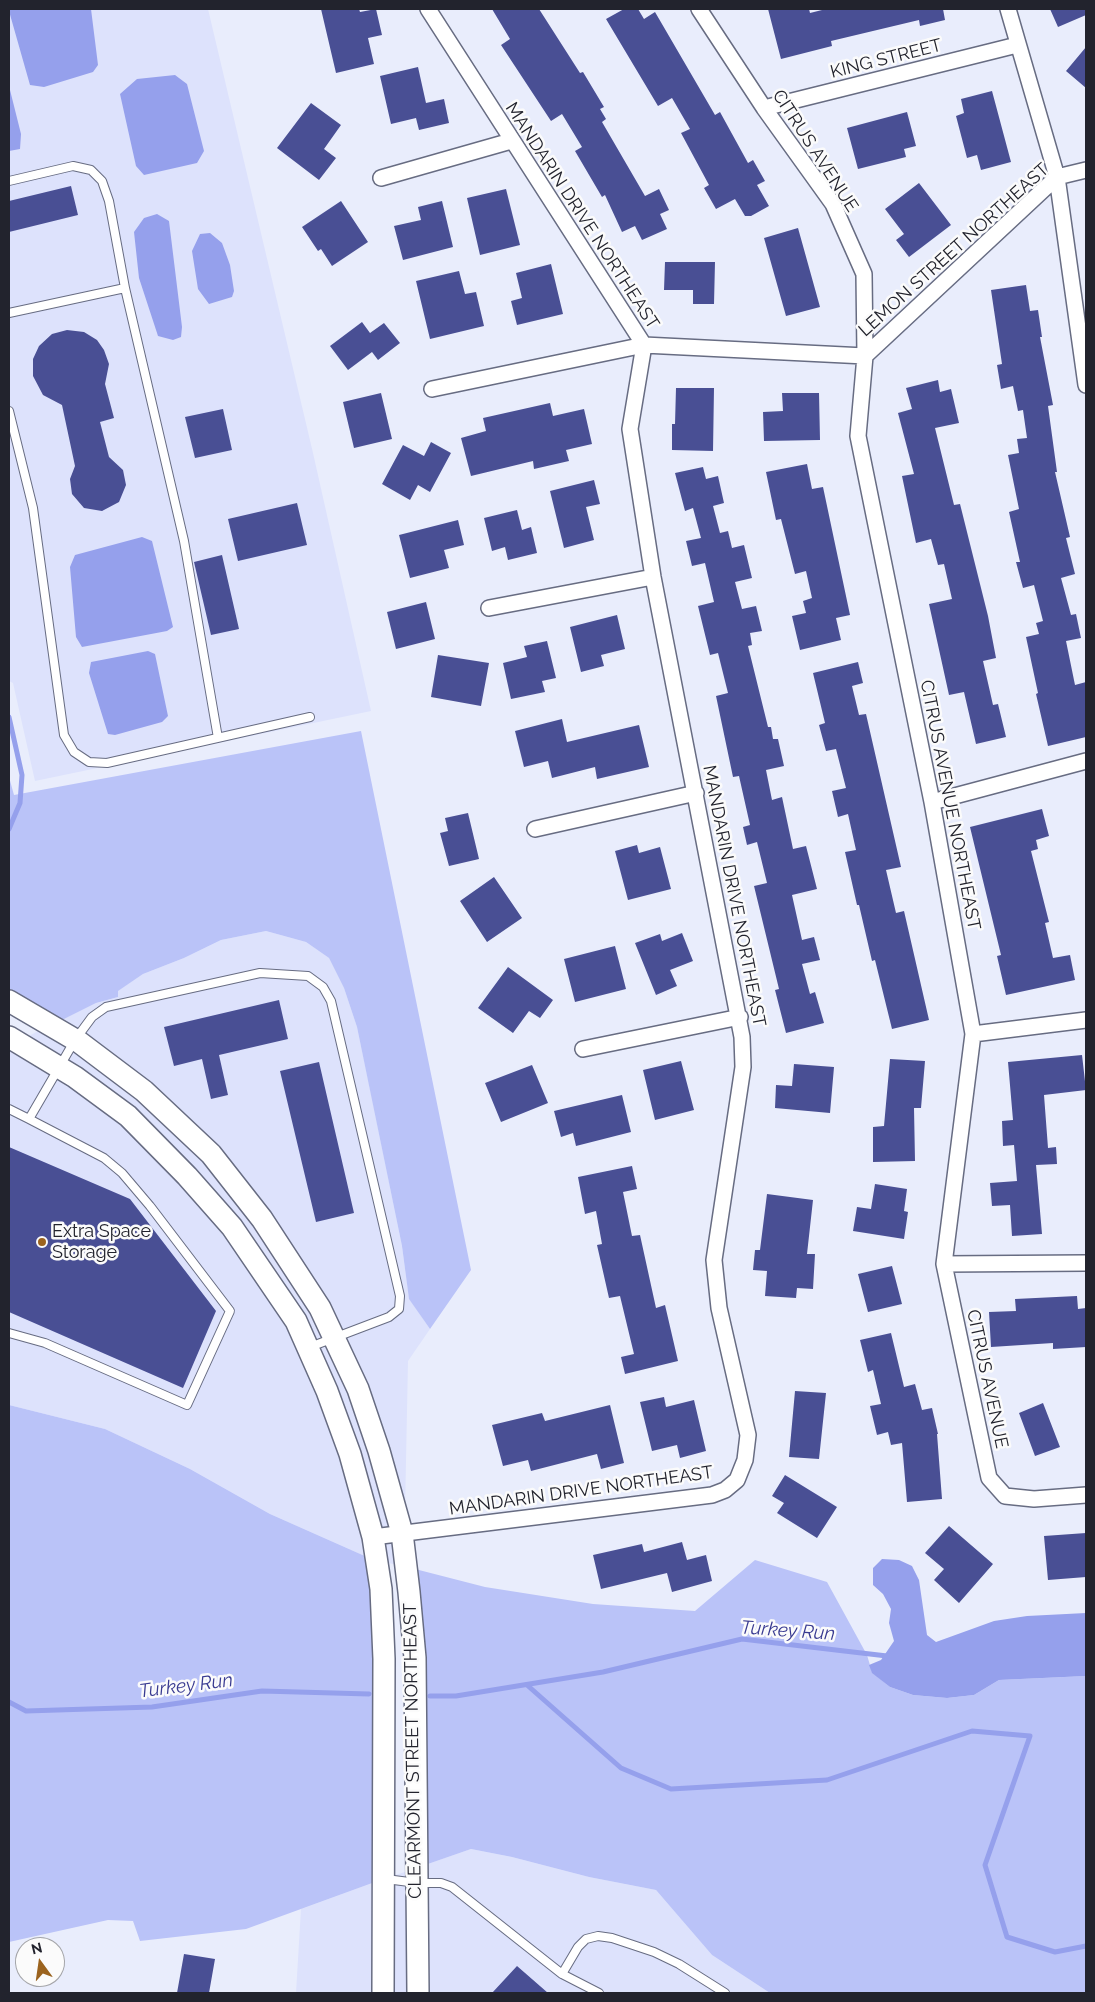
<!DOCTYPE html>
<style>
body{margin:0}
#map{position:relative;width:1095px;height:2002px;overflow:hidden;background:#e9edfc;font-family:Raleway,sans-serif}
canvas{display:block}
.frame{position:absolute;inset:0;border:10px solid #22232d;pointer-events:none}
.north{position:absolute;left:15px;top:1937px;width:50px;height:50px;box-sizing:border-box;background:#fbfbfb;border:1px solid #a4a5a9;border-radius:50%;rotate:346deg;font-size:14px;font-weight:700;line-height:20px;text-align:center;color:#22232d}
.north::after{content:'';display:block;margin:auto;width:18px;height:22px;background:#9b631e;clip-path:polygon(50% 0,100% 100%,50% 72%,0 100%)}
</style>
<div id="map">
<canvas width="1095" height="2002"></canvas>
<div class="frame"></div>
<div class="north">N</div>
</div>
<script>
const ctx = document.querySelector('canvas').getContext('2d');
ctx.lineJoin = 'round';
function fill(path, color) { ctx.fillStyle = color; ctx.fill(path, 'evenodd'); }
const shape = rows => new Path2D(rows.map(r => 'M' + r).join(''));
function trace(path, color, width, dash) { ctx.strokeStyle = color; ctx.lineWidth = width; ctx.lineCap = dash ? 'butt' : 'round'; ctx.setLineDash(dash || []); ctx.stroke(path); }
function drawText(font, color, halo, rows, align = 'center') {
  ctx.font = font + ' Raleway,sans-serif'; ctx.lineWidth = 5; ctx.setLineDash([]); ctx.textBaseline = 'middle'; ctx.strokeStyle = halo; ctx.fillStyle = color; for (const [text, x, y, turn = 0] of rows) {
    ctx.save(); ctx.translate(x, y); ctx.rotate((+turn || 0) * Math.PI / 180); ctx.textAlign = isNaN(turn) ? turn : align; if (halo) ctx.strokeText(text, 0, 0); ctx.fillText(text, 0, 0); ctx.restore();
  }
}
fill(shape([
 [9,9,208,9,313,453,371,711,35,781,13,683,9,681],
 [266,931,306,942,329,958,344,988,357,1027,369,1084,402,1246,409,1298,430,1329,408,1361,405,1511,268,1213,60,1021,96,1003,118,997,117,991,143,974,184,958,221,940],
 [40,1030,75,1050,139,1099,205,1160,255,1225,313,1313,350,1392,394,1535,397,1565,385,1562,358,1452,239,1222,27,1037],
 [9,1047,71,1085,123,1124,181,1182,225,1233,289,1326,319,1394,342,1457,367,1557,270,1514,190,1469,105,1429,9,1405],
 [471,1849,512,1857,589,1877,656,1890,712,1955,770,1993,426,1993,425,1865],
 [408,1871,409,1993,392,1993,392,1876],
 [375,1882,374,1993,296,1993,301,1909]
]), '#dde2fc');
fill(shape([
 [361,731,471,1270,430,1329,409,1299,402,1246,357,1027,344,988,329,958,306,942,266,931,221,940,184,958,143,974,118,991,118,997,96,1003,60,1021,9,991,9,777,14,795],
 [9,1405,105,1429,190,1469,270,1514,367,1557,372,1590,376,1658,375,1882,246,1929,140,1941,133,1921,108,1920,9,1942],
 [755,1560,827,1582,867,1655,872,1672,890,1687,913,1695,947,1698,974,1695,999,1680,1086,1676,1086,1993,770,1993,712,1955,656,1890,589,1877,512,1857,471,1849,425,1865,415,1569,485,1587,593,1604,695,1611]
]), '#bac3f8');
fill(shape([
 [11,9,91,9,98,65,93,72,44,87,30,85,9,11],
 [175,75,187,84,204,151,197,163,144,175,136,166,120,94,137,79],
 [9,86,21,134,20,149,9,151],
 [157,214,169,221,182,327,181,337,173,340,158,336,139,278,134,232,144,218],
 [210,233,222,243,230,265,234,291,232,297,209,304,198,289,192,251,200,234],
 [142,537,152,541,173,627,167,631,82,647,76,637,70,567,75,555],
 [148,651,155,654,168,716,162,722,115,735,108,734,89,673,91,662],
 [882,1559,899,1560,912,1566,919,1580,927,1635,936,1642,994,1621,1027,1616,1086,1613,1086,1676,999,1680,974,1695,947,1698,913,1695,890,1687,872,1673,869,1665,881,1660,894,1641,889,1623,891,1609,883,1594,873,1585,873,1568]
]), '#95a0ec');
trace(shape([
 [9,717,22,775,20,803,9,829],
 [527,1685,621,1768,671,1789,827,1780,972,1731,1030,1736,985,1865,1007,1937,1055,1952,1086,1946],
 [430,1696,456,1696,603,1672,742,1639,887,1656],
 [9,1702,26,1711,152,1707,262,1691,369,1694]
]), '#95a0ec', 5);
fill(shape([
 [321,9,359,9,360,12,376,9,382,35,368,38,374,64,336,73],
 [492,9,539,9,580,73,583,72,604,107,600,109,606,119,602,122,645,196,659,189,669,210,660,214,667,229,642,240,635,226,622,232,605,195,602,197,575,151,582,147,562,114,551,121,501,45,510,39],
 [624,9,638,9,644,19,655,12,715,115,720,112,748,163,753,160,765,181,757,185,769,206,751,216,745,216,735,199,716,209,704,188,709,185,681,133,690,129,672,98,658,106,606,19],
 [768,9,809,9,810,13,826,9,943,9,945,20,920,26,919,20,831,41,832,46,781,59],
 [1050,9,1086,9,1086,15,1058,27],
 [1086,47,1086,88,1066,71],
 [418,67,426,103,444,99,449,123,419,130,416,118,391,124,380,76],
 [992,91,1011,162,981,170,977,155,967,158,956,116,964,113,961,99],
 [311,103,341,125,324,149,336,158,319,180,277,148],
 [907,112,916,146,904,149,906,157,858,169,847,128],
 [919,183,951,225,909,257,896,240,904,234,885,209],
 [71,186,78,215,9,232,9,201],
 [506,189,520,245,480,255,467,198],
 [341,201,368,242,332,266,321,249,318,251,302,227],
 [442,201,453,247,403,260,394,226,421,220,418,207],
 [798,228,820,307,786,316,764,238],
 [665,262,715,262,714,304,693,304,693,290,664,290],
 [551,264,563,314,517,325,511,301,522,298,516,273],
 [459,271,465,294,476,292,484,326,430,339,416,281],
 [1026,285,1030,311,1038,310,1042,337,1040,337,1053,405,1048,406,1057,472,1055,472,1070,537,1066,538,1075,574,1061,578,1071,615,1076,614,1081,638,1066,641,1075,685,1086,682,1086,737,1048,746,1036,694,1038,693,1026,637,1039,634,1036,623,1043,621,1034,585,1023,588,1016,562,1020,562,1009,512,1019,509,1008,455,1019,453,1017,439,1027,438,1023,410,1018,411,1013,386,1001,389,997,365,1002,364,991,290],
 [362,322,370,333,384,323,400,343,378,360,372,352,348,370,330,346],
 [67,330,84,332,97,340,104,350,109,364,105,384,114,418,100,422,109,457,123,470,126,485,119,502,102,511,84,508,72,494,70,479,75,466,62,405,43,395,33,376,33,359,39,346,52,334],
 [938,380,940,392,951,389,959,423,935,428,954,505,960,504,988,616,996,658,983,661,993,705,998,704,1006,737,976,744,964,692,949,695,929,604,952,599,944,564,938,565,931,539,916,543,902,476,914,474,898,413,912,409,906,388],
 [676,388,714,388,713,451,672,450,672,424,675,424],
 [381,393,392,439,354,448,343,402],
 [782,393,819,393,820,440,764,441,763,412,783,411],
 [550,403,553,416,584,409,592,444,566,450,569,461,534,469,533,461,471,476,461,438,486,431,483,418],
 [223,409,232,450,195,458,185,417],
 [431,442,451,453,430,492,418,485,410,500,382,484,403,445,424,456],
 [807,464,812,489,823,487,850,615,836,618,841,640,800,650,792,616,806,613,803,601,812,598,806,571,795,574,781,519,776,520,766,472],
 [703,467,706,479,718,476,724,503,713,506,720,533,728,531,732,548,744,545,752,578,735,582,742,609,756,606,762,631,750,633,752,645,748,646,768,727,771,727,773,739,778,739,784,766,766,770,772,800,782,797,793,849,806,846,817,889,792,895,802,940,814,937,820,960,802,964,810,994,815,992,824,1023,786,1033,775,990,779,989,754,886,767,883,757,842,747,845,743,827,750,825,739,776,733,777,716,696,728,693,718,653,710,655,698,606,714,602,705,563,692,566,686,541,701,538,693,508,685,511,675,473],
 [594,480,600,504,586,507,594,540,564,548,550,491],
 [297,503,307,545,238,561,228,519],
 [517,510,522,530,531,527,537,553,508,560,505,547,492,551,484,518],
 [458,520,464,545,444,550,449,568,410,578,399,535],
 [222,555,239,629,211,635,194,562],
 [426,602,435,639,396,649,387,612],
 [617,615,625,649,601,655,604,666,581,672,570,627],
 [547,641,556,678,542,681,545,692,511,699,503,663,527,657,524,646],
 [438,655,489,663,481,706,431,697],
 [858,662,863,683,852,686,859,715,866,714,901,867,886,870,896,913,904,911,929,1020,892,1029,875,960,872,961,859,905,857,905,845,852,856,850,848,814,838,817,832,791,846,788,836,749,826,751,819,725,825,723,813,673],
 [562,719,567,742,639,725,649,767,597,779,595,767,552,778,548,761,524,767,515,731],
 [1042,809,1049,836,1036,840,1038,849,1031,851,1049,922,1045,923,1053,958,1070,955,1075,980,1006,995,997,956,1001,955,970,827],
 [468,813,479,859,449,866,440,833,448,831,445,818],
 [637,845,639,853,660,847,671,889,628,900,615,851],
 [494,877,522,918,487,942,460,901],
 [682,933,693,961,670,970,677,986,656,995,635,943,660,934,662,941],
 [615,946,626,989,575,1002,564,959],
 [508,967,553,1000,540,1018,529,1011,513,1033,478,1008],
 [279,1000,288,1039,219,1055,228,1095,211,1099,202,1059,174,1066,164,1027],
 [1082,1055,1086,1090,1044,1095,1048,1148,1056,1147,1057,1164,1036,1165,1042,1234,1012,1236,1010,1205,992,1206,990,1183,1017,1181,1014,1145,1003,1146,1002,1121,1013,1120,1008,1062],
 [890,1059,925,1061,921,1108,914,1108,915,1161,873,1162,873,1127,884,1126],
 [681,1061,694,1110,655,1120,643,1070],
 [319,1062,354,1213,316,1222,280,1071],
 [794,1064,834,1067,830,1113,775,1108,776,1085,792,1086],
 [532,1065,548,1103,501,1122,485,1083],
 [622,1095,631,1132,576,1146,573,1133,561,1137,554,1111],
 [9,1147,130,1199,216,1311,183,1388,9,1312],
 [632,1166,637,1189,623,1192,632,1236,640,1235,656,1308,665,1305,678,1361,625,1374,621,1357,634,1354,620,1296,609,1298,597,1245,602,1244,596,1211,585,1214,578,1177],
 [875,1184,907,1189,904,1211,908,1212,904,1239,853,1231,857,1207,871,1209],
 [767,1194,813,1200,807,1254,815,1254,813,1289,797,1288,796,1298,765,1296,767,1271,753,1270,755,1250,760,1250],
 [892,1266,902,1304,868,1312,858,1274],
 [1077,1296,1078,1309,1086,1308,1086,1347,1053,1349,1053,1343,991,1347,989,1312,1016,1311,1015,1299],
 [891,1333,904,1387,915,1384,922,1410,932,1408,938,1434,937,1434,942,1499,907,1502,902,1443,891,1445,888,1432,877,1435,870,1406,881,1404,873,1370,868,1372,860,1340],
 [795,1391,826,1393,819,1459,789,1457],
 [664,1397,666,1407,694,1400,706,1451,680,1458,677,1445,652,1451,640,1402],
 [1043,1403,1060,1447,1035,1456,1019,1413],
 [610,1405,624,1463,601,1469,597,1454,531,1471,528,1460,503,1466,492,1425,542,1413,545,1421],
 [785,1475,837,1507,817,1538,777,1513,784,1503,772,1496],
 [949,1526,993,1564,959,1603,934,1580,944,1569,925,1553],
 [1086,1533,1086,1577,1048,1580,1044,1536],
 [682,1542,687,1560,706,1555,712,1581,672,1592,667,1573,601,1589,593,1555,642,1544,644,1552],
 [184,1954,215,1959,209,1993,177,1993],
 [517,1966,548,1993,492,1993]
]), '#494f94');
const lane = shape([
 [9,181,73,166,91,170,102,181,109,201,125,288,184,541,218,738],
 [9,313,125,288],
 [9,411,33,508,64,735,74,752,89,762,107,763,310,717],
 [9,1109,29,1119,75,1040,92,1017,106,1007,260,973,308,976,323,987,331,1001,400,1296,399,1309,389,1317,310,1347],
 [9,1333,45,1343,187,1405,230,1311,150,1206,122,1173,104,1158,29,1119],
 [386,1879,417,1883,441,1883,452,1887,562,1974,578,1947,586,1939,598,1936,612,1938,654,1952,679,1964,725,1993],
 [562,1974,599,1993]
]);
const street = shape([
 [699,9,764,108,833,204,864,274,865,356,858,436,932,802,973,1034,944,1264,989,1478,1005,1496,1034,1499,1086,1495],
 [1008,9,1057,177,1086,385],
 [764,108,1017,45],
 [381,178,511,141],
 [432,389,644,345,865,356,1057,177,1086,170],
 [489,608,653,577],
 [932,802,1086,761],
 [535,829,696,793],
 [973,1034,1086,1020],
 [583,1049,740,1017],
 [944,1264,1086,1263],
 [373,1537,712,1495,725,1490,737,1480,745,1460,748,1435,719,1308,714,1260,743,1067,742,1037,653,577,630,429,644,345,428,9]
]);
const secondary = shape([
 [9,1001,79,1042,144,1091,211,1154,262,1219,320,1308,358,1389,379,1451,402,1533,409,1592,415,1658,418,1993],
 [9,1037,75,1077,128,1116,187,1176,232,1227,296,1321,327,1391,350,1454,373,1537,381,1589,384,1659,383,1993]
]);
trace(lane, '#676c82', 10);
trace(street, '#676c82', 18);
trace(secondary, '#676c82', 24);
trace(lane, '#fff', 8);
trace(street, '#fff', 15);
trace(secondary, '#fff', 21);
for (const [x, y, r, color] of [
 [42,1242,5,"#9b631e"]
]) { const dot = new Path2D(); dot.arc(x, y, r, 0, 2 * Math.PI); ctx.fillStyle = color; ctx.fill(dot); trace(dot, '#fbfbfb', 2); }
drawText('18px', '#22232d', '#fbfbfb', [
 ["KING STREET",886,59,-14],
 ["CITRUS AVENUE",815,151,57],
 ["MANDARIN DRIVE NORTHEAST",582,216,57],
 ["LEMON STREET NORTHEAST",954,250,-42],
 ["CITRUS AVENUE NORTHEAST",950,805,79],
 ["MANDARIN DRIVE NORTHEAST",734,896,79],
 ["CITRUS AVENUE",987,1379,78],
 ["MANDARIN DRIVE NORTHEAST",581,1491,-8],
 ["CLEARMONT STREET NORTHEAST",413,1751,-91]
]);
drawText('18px', '#22232d', '#fbfbfb', [
 ["Extra Space",52,1232],
 ["Storage",52,1253]
], 'left');
drawText('italic 19px', '#383a91', '#fbfbfb', [
 ["Turkey Run",788,1631,4],
 ["Turkey Run",186,1686,-7]
]);
</script>
